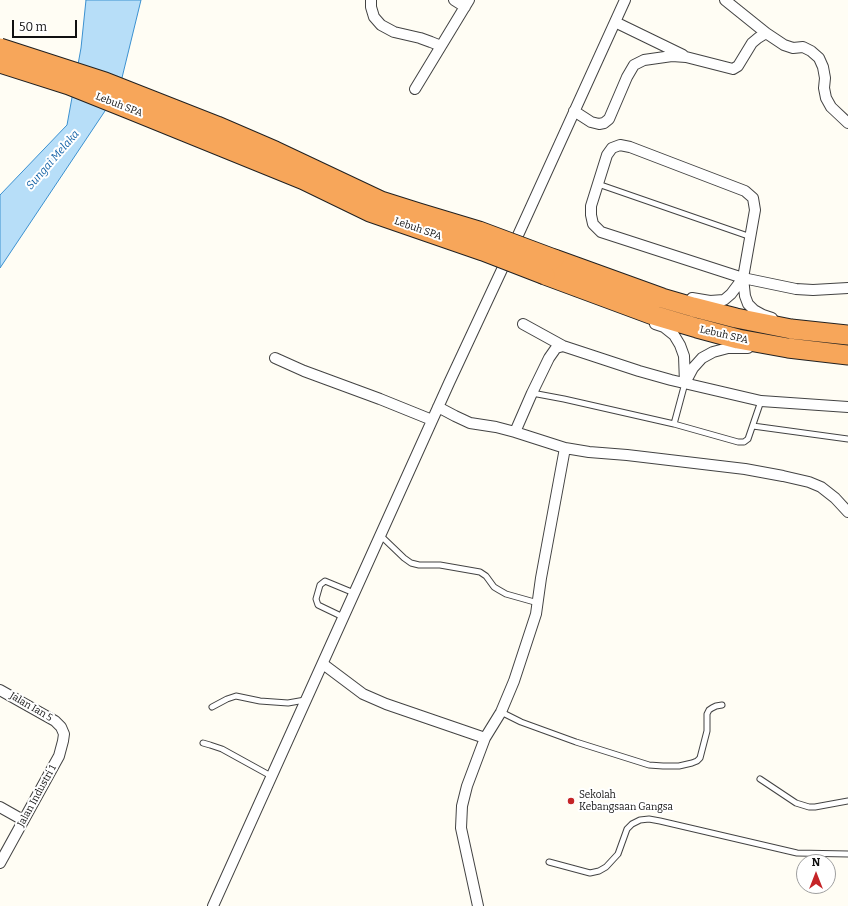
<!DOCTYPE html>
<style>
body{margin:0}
#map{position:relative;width:848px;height:906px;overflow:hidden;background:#fffdf4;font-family:Bitter,serif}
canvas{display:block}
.north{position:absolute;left:796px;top:854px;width:40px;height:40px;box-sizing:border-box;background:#fff;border:1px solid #9f9f9f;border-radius:50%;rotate:0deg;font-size:11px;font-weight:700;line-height:16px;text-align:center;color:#101010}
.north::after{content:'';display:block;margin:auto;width:14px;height:18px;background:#c52427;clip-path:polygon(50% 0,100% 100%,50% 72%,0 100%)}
.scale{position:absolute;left:12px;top:20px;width:65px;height:18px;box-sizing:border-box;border:2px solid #101010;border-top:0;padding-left:5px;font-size:12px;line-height:14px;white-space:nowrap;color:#101010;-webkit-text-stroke:3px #fff;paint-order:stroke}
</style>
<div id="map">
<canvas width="848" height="906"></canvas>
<div class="north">N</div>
<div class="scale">50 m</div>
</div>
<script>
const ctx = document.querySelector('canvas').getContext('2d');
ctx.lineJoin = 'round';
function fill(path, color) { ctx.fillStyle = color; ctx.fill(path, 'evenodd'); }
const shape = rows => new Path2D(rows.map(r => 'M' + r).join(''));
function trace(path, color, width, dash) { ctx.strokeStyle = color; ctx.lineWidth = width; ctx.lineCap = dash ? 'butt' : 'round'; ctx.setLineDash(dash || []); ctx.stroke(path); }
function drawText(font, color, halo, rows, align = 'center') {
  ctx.font = font + ' Bitter,serif'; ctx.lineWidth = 4; ctx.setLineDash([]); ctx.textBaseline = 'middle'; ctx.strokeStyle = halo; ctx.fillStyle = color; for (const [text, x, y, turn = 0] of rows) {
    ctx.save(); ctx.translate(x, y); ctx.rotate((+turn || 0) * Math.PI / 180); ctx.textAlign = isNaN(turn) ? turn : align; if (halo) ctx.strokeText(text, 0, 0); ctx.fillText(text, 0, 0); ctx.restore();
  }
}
const water = shape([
 [86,0,141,0,119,90,0,268,0,195,67,125,81,48,86,0]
]);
fill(water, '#b7def8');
trace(water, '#3c91d0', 1);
const lane = shape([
 [598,184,751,237],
 [532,393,564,399,674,424,738,442,744,442,748,439,761,401],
 [674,424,685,383],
 [753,426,848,439],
 [380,535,404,558,411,563,419,565,440,565,480,572,486,576,494,587,499,590,506,594,538,603],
 [343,617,318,605,316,599,320,585,325,581,354,593],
 [212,707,227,699,236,696,260,701,288,703,305,700],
 [501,712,521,722,576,742,649,765,663,766,679,766,692,763,697,761,700,758,707,731,707,714,709,710,712,708,716,706,722,705],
 [203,743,210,745,222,749,271,776],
 [760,779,796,803,809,807,815,807,848,801],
 [549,862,590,873,599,871,606,867,618,854,627,829,632,824,640,820,649,819,660,821,797,853,848,854]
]);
const street = shape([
 [371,0,371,7,374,17,381,25,394,32,420,38,431,42,441,46],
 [454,0,465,7],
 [725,0,766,33,784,45,793,48,803,47,811,51,819,58,823,67,825,78,824,88,826,98,831,107,848,123],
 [615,22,683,55],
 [415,89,469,0],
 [574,111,591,122,599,124,604,123,609,119,627,77,634,65,644,60,672,56,686,57,733,69,738,66,752,43,758,38,766,33],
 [692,298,710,301,724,300,731,294,743,278],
 [772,318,763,315,754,310,748,304,745,296,743,278,755,210,753,198,745,191,630,147,620,145,612,148,607,155,591,206,591,215,593,224,601,232,743,278,796,289,813,290,848,288],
 [523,324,563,346,639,371,671,380,761,401,848,407],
 [655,324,664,327,674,335,680,345,684,356,685,383],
 [275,358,304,371,380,399,432,420],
 [685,383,693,368,702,358,713,352,728,348,748,348],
 [438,407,455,416,470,423,496,427,515,432,565,448,589,452,627,455,745,469,783,476,809,482,821,487,835,498,848,512],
 [515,432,532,393,549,358,556,348,563,346],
 [323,664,363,694,386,704,485,738],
 [0,690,55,721,61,727,64,734,63,741,59,756,0,863],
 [0,807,23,820],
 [213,906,449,383,519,233,625,0],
 [478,906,461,828,462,806,467,786,485,738,501,712,514,681,536,614,541,578,565,448]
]);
const highway = shape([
 [554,259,662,298,693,307,736,318,791,329,848,335],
 [545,275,653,315,697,328,738,339,788,348,848,355]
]);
trace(lane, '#434343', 7);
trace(street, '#434343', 12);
trace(highway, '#212121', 21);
trace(lane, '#fff', 5);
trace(street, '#fff', 10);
trace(highway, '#f7a65a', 19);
const highwayBridge = shape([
 [0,48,105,82,217,126,275,151,381,201,419,213,479,231,554,259],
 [0,63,69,85,129,109,304,180,370,212,483,251,545,275]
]);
trace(highwayBridge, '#212121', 21, []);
trace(highwayBridge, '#f7a65a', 19);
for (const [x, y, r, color] of [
 [571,801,4,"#c52427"]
]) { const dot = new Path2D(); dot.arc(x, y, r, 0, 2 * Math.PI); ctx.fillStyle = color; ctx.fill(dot); trace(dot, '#fff', 1.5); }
drawText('10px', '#101010', '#fff', [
 ["Lebuh SPA",119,105,21],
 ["Lebuh SPA",418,229,19],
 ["Lebuh SPA",724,335,13],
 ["Jalan Ian 5",31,707,30],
 ["Jalan Industri 1",37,796,-61]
]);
drawText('10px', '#101010', '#fff', [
 ["Sekolah",579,795],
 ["Kebangsaan Gangsa",579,807]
], 'left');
drawText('italic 11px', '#1563a7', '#fff', [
 ["Sungai Melaka",53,160,-49]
]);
</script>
